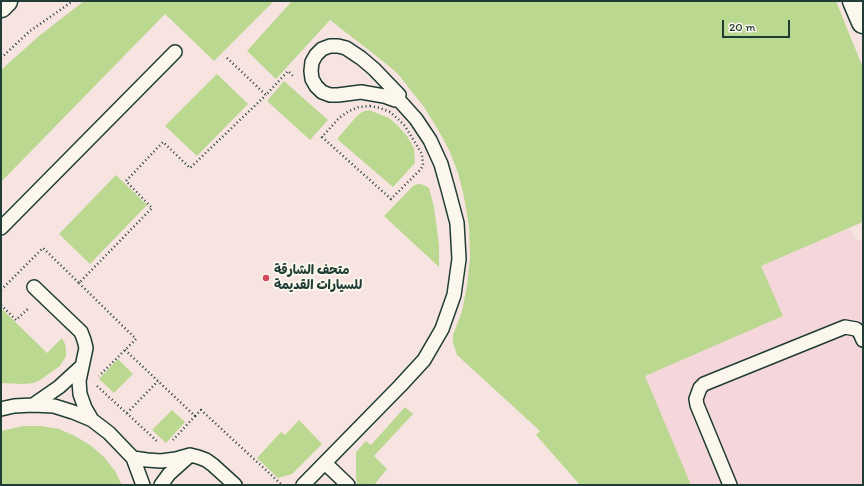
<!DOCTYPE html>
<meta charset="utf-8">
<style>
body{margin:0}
#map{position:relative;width:864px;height:486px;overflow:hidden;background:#f7e4e1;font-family:Itim,sans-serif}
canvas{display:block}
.frame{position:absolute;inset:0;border:2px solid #1f3d34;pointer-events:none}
.scale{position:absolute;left:722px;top:20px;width:68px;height:18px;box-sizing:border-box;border:2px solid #1f3d34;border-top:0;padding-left:5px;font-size:12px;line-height:14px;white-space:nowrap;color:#1f3d34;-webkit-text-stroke:3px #fbf7ec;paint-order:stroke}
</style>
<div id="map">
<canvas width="864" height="486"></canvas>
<div class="frame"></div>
<div class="scale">20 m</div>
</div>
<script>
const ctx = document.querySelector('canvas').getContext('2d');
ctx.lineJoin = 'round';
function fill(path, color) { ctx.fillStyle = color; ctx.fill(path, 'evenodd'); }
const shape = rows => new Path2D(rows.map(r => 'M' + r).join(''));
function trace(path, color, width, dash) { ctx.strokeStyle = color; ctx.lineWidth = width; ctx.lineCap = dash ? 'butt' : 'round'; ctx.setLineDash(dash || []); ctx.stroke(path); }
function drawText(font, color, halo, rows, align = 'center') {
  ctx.font = font + ' Itim,"Playpen Sans Arabic",sans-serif'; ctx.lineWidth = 4; ctx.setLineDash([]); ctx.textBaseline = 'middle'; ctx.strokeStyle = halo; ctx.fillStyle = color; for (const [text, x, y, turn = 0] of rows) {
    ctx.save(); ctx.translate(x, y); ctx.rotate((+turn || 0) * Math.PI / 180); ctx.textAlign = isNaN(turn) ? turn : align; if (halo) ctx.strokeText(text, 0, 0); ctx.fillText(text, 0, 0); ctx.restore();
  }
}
fill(shape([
 [850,228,856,241,863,239,863,485,651,485,589,339]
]), '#f5d6da');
fill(shape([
 [84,1,274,1,214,61,165,14,1,182,1,70,39,36],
 [292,1,836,1,863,68,863,222,761,266,783,316,645,376,691,485,580,485,536,435,540,431,457,355,453,343,453,335,462,311,467,286,470,257,469,227,464,197,458,173,449,150,437,128,424,107,398,74,384,62,330,20,276,79,247,51],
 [217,74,248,104,197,156,165,126],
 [284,81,328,120,310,140,267,101],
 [369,110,389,118,398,126,407,136,414,148,415,163,393,187,337,139,356,117,362,112],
 [116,175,147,205,90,264,59,234],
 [419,184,424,185,429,188,434,207,439,245,439,267,384,216,414,185],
 [1,308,47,353,62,338,65,344,66,350,66,356,60,366,40,380,34,383,23,384,1,383],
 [118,359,133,374,114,393,99,379],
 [405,407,413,414,374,456,387,469,374,485,357,485,356,478,356,452,366,441,371,445],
 [172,410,185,422,166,443,152,430],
 [299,420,322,444,292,474,278,478,257,458,281,432,285,435],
 [23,426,41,426,59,429,75,436,90,445,104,457,115,471,122,485,1,485,1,431]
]), '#bbd891');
const service = shape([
 [330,46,338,46,346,48,361,58,374,69,398,94,399,95,398,99,395,100,384,96,361,92,338,95,330,95,322,92,316,86,312,79,311,71,312,62,316,55,322,49,330,46],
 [1,228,175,52],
 [34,287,81,332,84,340,86,348,79,381,80,394,85,408,92,420],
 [33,405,59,387,82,366],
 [1,409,14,406,33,405,54,406,73,412,92,420,109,433,133,458,143,485],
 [133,458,147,460,161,461,176,459,190,455,198,457,206,460,213,465,235,485],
 [325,463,348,485],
 [161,485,169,474,188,457],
 [303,485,400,386,424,360,442,329,454,295,459,259,457,223,448,189,441,164,430,140,416,119,398,99],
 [730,485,697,405,696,399,700,388,704,384,845,327,856,329,860,333,863,340]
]);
const minor = shape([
 [854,1,863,22]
]);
const motorway = shape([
 [1,6,6,1]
]);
trace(service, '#1f3d34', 16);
trace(minor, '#1f3d34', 25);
trace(motorway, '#1f3d34', 25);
trace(shape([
 [1,58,30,31,73,1],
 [227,58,266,95,288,71,293,76],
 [370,106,380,108,390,112,398,119,405,126,422,154,423,165,421,169,391,199,322,137,339,118,349,111,359,107,370,106],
 [79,283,136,339,99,376],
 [1,290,43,248,79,283,152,208,126,181,163,142,190,168,266,95],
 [1,305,16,320,29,308],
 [125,350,195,416,173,440],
 [97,386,158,442],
 [127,413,158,381],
 [195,416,201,410,282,485]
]), '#1f3d34', 2.5, [1, 3]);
trace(service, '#fbf7ec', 13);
trace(minor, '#fbf7ec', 22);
trace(motorway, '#fbf7ec', 22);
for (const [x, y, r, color] of [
 [266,278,4,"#d1495b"]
]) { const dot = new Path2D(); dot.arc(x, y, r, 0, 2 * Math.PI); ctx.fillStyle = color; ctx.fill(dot); trace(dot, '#fbf7ec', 1.5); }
drawText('bold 13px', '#1f3d34', '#fbf7ec', [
 ["متحف الشارقة",274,271],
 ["للسيارات القديمة",274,286]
], 'left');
</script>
